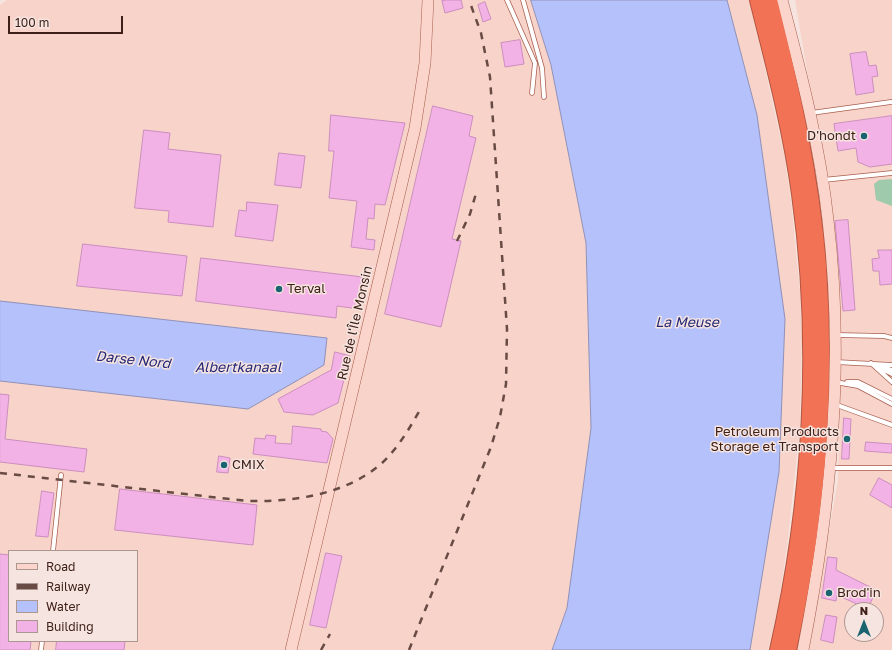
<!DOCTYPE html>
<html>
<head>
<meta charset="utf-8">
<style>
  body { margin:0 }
  #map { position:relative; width:892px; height:650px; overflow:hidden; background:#f5e4df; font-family:"Golos Text",sans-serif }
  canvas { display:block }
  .legend { position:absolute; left:8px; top:550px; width:130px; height:92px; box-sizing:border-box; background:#f5e4df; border:1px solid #ac9690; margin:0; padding:5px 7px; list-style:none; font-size:12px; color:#3f2019 }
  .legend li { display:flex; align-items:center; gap:8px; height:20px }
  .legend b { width:20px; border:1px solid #ac9690 }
  .north { position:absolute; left:844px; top:602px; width:40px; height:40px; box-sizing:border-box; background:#f5e4df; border:1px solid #ac9690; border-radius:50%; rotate:0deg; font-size:11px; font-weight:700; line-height:16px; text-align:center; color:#3f2019 }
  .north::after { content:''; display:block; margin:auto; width:14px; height:18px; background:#1a6371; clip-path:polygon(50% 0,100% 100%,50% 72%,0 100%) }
  .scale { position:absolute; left:8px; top:16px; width:115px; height:18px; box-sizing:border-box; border:2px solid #3f2019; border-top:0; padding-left:5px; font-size:12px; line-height:14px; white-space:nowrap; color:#3f2019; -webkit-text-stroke:3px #f5e4df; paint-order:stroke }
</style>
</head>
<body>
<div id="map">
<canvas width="892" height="650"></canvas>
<ul class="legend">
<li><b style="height:5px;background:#fbd5cc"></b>Road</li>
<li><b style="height:5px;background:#674b44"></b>Railway</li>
<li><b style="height:11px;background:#b4c1fb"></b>Water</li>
<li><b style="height:11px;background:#f3b2e5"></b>Building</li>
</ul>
<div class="north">N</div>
<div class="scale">100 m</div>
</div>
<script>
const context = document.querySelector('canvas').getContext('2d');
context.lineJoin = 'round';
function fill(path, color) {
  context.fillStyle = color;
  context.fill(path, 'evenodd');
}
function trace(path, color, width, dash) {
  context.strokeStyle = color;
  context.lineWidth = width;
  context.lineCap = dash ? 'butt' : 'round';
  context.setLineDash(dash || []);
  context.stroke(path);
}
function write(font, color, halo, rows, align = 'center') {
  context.font = font + ' "Golos Text",sans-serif';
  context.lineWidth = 3;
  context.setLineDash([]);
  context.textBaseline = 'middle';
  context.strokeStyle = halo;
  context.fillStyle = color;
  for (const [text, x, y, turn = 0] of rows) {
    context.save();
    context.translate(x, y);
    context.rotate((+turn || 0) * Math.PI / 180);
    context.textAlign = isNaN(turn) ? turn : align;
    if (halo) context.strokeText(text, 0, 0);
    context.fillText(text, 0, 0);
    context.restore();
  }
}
const built = new Path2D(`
  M 7,0 L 531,0 L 551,65 L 586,243 L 591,428 L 567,608 L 552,650 L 0,650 L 0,381 L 248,409 L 327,338 L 0,301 L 0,5 ZM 9,551 L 137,551 L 137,641 L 9,641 Z
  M 727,0 L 749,0 L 751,6 L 784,154 L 791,200 L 800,292 L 802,338 L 800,427 L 787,547 L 778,607 L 768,650 L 750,650 L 779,472 L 757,115 Z
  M 795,0 L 892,0 L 892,650 L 808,650 L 838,480 L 841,320 L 829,200 ZM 852,610 L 876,610 L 876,634 L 852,634 Z`);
const green = new Path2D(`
  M 892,179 L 892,206 L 876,200 L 874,184 L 879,180 Z`);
const water = new Path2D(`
  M 531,0 L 727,0 L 757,115 L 785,319 L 779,472 L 750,650 L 552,650 L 567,608 L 591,428 L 586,243 L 551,65 Z
  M 0,301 L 327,338 L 324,365 L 248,409 L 0,381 Z`);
const building = new Path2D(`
  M 447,0 L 461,0 L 463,8 L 445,13 L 442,1 Z
  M 485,2 L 491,19 L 483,22 L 478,5 Z
  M 520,40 L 524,64 L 505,67 L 501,43 Z
  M 866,52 L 869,66 L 876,65 L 878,76 L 872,77 L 874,92 L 856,95 L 850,54 Z
  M 433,106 L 473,116 L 469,136 L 476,138 L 452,239 L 461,241 L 441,327 L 385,314 Z
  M 331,115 L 405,123 L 385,205 L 375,204 L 374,219 L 368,218 L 366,239 L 375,240 L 374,250 L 351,247 L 357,201 L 329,198 L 334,151 L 329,151 Z
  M 892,116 L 892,164 L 870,167 L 858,162 L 856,148 L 838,151 L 834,124 Z
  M 144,130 L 170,133 L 168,149 L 221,155 L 213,227 L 168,222 L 169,211 L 135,208 Z
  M 279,153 L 305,156 L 301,188 L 275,185 Z
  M 247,202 L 278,205 L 273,241 L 235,236 L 239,210 L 246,211 Z
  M 848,220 L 855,310 L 843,311 L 835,221 Z
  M 83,244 L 187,256 L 182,296 L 77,286 Z
  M 878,250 L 892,250 L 892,284 L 880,285 L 879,271 L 873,271 L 872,259 L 879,258 Z
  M 201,258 L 363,277 L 359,309 L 337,306 L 336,318 L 196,301 Z
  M 335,352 L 350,356 L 338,403 L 313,415 L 284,412 L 278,399 L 331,370 Z
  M 0,394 L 9,395 L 5,439 L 87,449 L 84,472 L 0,462 Z
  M 844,418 L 851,419 L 849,459 L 842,459 Z
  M 293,426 L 321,429 L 321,431 L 327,432 L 333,439 L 327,463 L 253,454 L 255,438 L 265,439 L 266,435 L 276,436 L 275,443 L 291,444 Z
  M 866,442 L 892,444 L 892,453 L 865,451 Z
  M 219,456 L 230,458 L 228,473 L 217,472 Z
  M 879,478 L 892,485 L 892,508 L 870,495 Z
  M 120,489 L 257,505 L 253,545 L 115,530 Z
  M 42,491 L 54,493 L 48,537 L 36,536 Z
  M 326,553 L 342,556 L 326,628 L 310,625 Z
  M 0,554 L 9,555 L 9,641 L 31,641 L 30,650 L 0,650 Z
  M 828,557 L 837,558 L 836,570 L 876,590 L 868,609 L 837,595 L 836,601 L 822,598 Z
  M 826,615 L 837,617 L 833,643 L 821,640 Z
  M 57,641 L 125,641 L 124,650 L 56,650 Z`);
const lane = new Path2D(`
  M 507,0 L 535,63 L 532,93
  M 523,0 L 542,68 L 544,97
  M 811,113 L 891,102
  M 823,180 L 892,173
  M 837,335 L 884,336 L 892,338
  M 836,362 L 892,365
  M 871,363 L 892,382
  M 876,366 L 892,374
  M 883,367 L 892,370
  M 835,382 L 858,386 L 892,404
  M 847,382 L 858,382 L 892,399
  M 834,404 L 892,425
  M 830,468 L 892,468
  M 53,551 L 61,475
  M 41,650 L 42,641`);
const secondary = new Path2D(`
  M 782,0 C 801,72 820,146 828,220 C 845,365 831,507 803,650
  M 291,650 L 415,128 L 425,63 L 428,0`);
const highway = new Path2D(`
  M 757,0 C 773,64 790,128 799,194 C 820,344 811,502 777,650
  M 770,0 C 792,87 812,176 819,266 C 828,393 817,525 789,650`);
const rail = new Path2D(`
  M 457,241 L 470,214 L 477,190
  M 0,473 L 247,501 C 293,502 346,495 382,463 C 398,448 409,429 420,410
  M 321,650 L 330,634
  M 409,650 L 491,447 L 500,417 L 506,384 L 507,329 L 490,77 L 481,33 L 469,0`);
const markers = [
  [864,136,4,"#1a6371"],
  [279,289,4,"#1a6371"],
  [847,439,4,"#1a6371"],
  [224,465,4,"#1a6371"],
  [829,593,4,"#1a6371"]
];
const poiNames = [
  ["D'hondt",856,136,"right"],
  ["Terval",287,289],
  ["Petroleum Products",839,432,"right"],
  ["Storage et Transport",839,447,"right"],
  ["CMIX",232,465],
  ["Brod'in",837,593]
];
const streetNames = [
  ["Rue de l'Île Monsin",355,323,-77]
];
const waterNames = [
  ["La Meuse",687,323],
  ["Darse Nord",133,360,6],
  ["Albertkanaal",238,368]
];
fill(built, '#f8d3ca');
fill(green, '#9fcaac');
fill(water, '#b4c1fb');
trace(water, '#9191b7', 1);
fill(building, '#f3b2e5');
trace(building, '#cc8ebf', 1);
trace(lane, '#a85f4e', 5.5);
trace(secondary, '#a85f4e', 12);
trace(highway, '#b35540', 16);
trace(lane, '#fff', 4);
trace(secondary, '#fbd5cc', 11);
trace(highway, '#f27255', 14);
trace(rail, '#674b44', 2.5, [7, 7]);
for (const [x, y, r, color] of markers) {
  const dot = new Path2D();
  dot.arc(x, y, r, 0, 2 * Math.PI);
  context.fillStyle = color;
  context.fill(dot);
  trace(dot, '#f5e4df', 1.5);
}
write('13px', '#3f2019', '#f5e4df', poiNames, 'left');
write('13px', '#3f2019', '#f5e4df', streetNames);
write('italic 14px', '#242978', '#f5e4df', waterNames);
</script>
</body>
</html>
